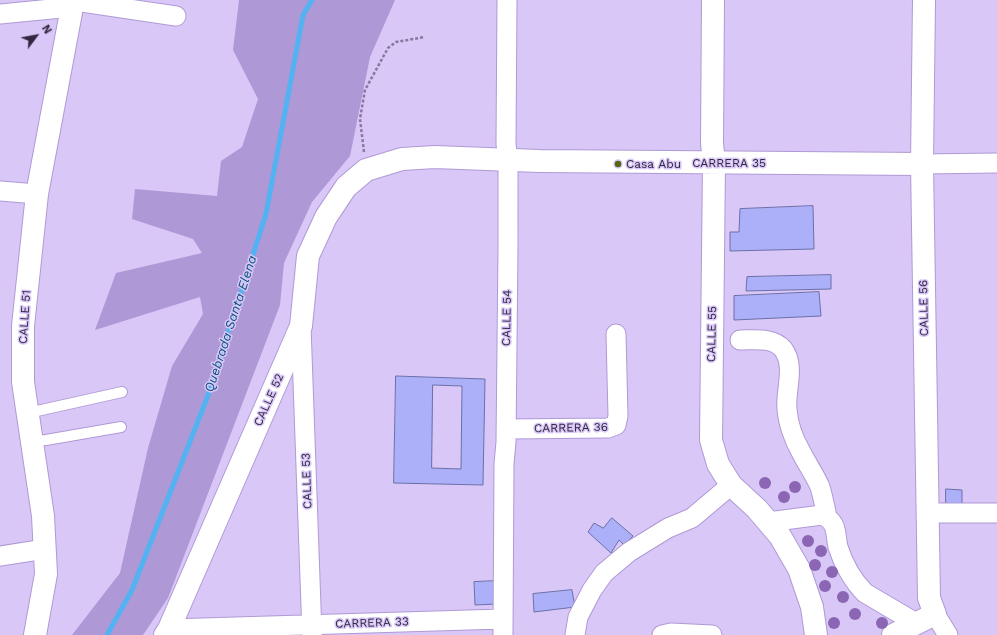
<!DOCTYPE html>
<html>
<head>
<meta charset="utf-8">
<style>
  body { margin:0 }
  #map { position:relative; width:997px; height:635px; overflow:hidden; background:#d9c7f8; font-family:"Work Sans",sans-serif }
  canvas { display:block }
  .north { position:absolute; left:16px; top:16px; width:40px; height:40px; -webkit-text-stroke:3px #d9c7f8; paint-order:stroke; rotate:58deg; font-size:11px; font-weight:700; line-height:16px; text-align:center; color:#312840 }
  .north::after { content:''; display:block; margin:auto; width:14px; height:18px; background:#312840; clip-path:polygon(50% 0,100% 100%,50% 72%,0 100%) }
</style>
</head>
<body>
<div id="map">
<canvas width="997" height="635"></canvas>
<div class="north">N</div>
</div>
<script>
const context = document.querySelector('canvas').getContext('2d');
context.lineJoin = 'round';
function fill(path, color) {
  context.fillStyle = color;
  context.fill(path, 'evenodd');
}
function trace(path, color, width, dash) {
  context.strokeStyle = color;
  context.lineWidth = width;
  context.lineCap = dash ? 'butt' : 'round';
  context.setLineDash(dash || []);
  context.stroke(path);
}
function write(font, color, halo, rows, align = 'center') {
  context.font = font + ' "Work Sans",sans-serif';
  context.lineWidth = 3;
  context.setLineDash([]);
  context.textBaseline = 'middle';
  context.strokeStyle = halo;
  context.fillStyle = color;
  for (const [text, x, y, turn = 0] of rows) {
    context.save();
    context.translate(x, y);
    context.rotate((+turn || 0) * Math.PI / 180);
    context.textAlign = isNaN(turn) ? turn : align;
    if (halo) context.strokeText(text, 0, 0);
    context.fillText(text, 0, 0);
    context.restore();
  }
}
const green = new Path2D(`
  M 239,0 L 395,0 L 370,57 L 350,156 L 312,202 L 284,263 L 280,305 L 168,598 L 143,635 L 72,635 L 120,573 L 148,448 L 172,366 L 203,314 L 200,297 L 95,330 L 116,273 L 202,253 L 193,239 L 132,219 L 135,189 L 217,196 L 221,161 L 242,147 L 258,99 L 233,50 Z`);
const stream = new Path2D(`
  M 107,635 L 132,590 L 207,398 L 266,214 L 303,15 L 312,0`);
const building = new Path2D(`
  M 813,206 L 814,249 L 730,251 L 730,232 L 739,232 L 740,209 Z
  M 831,275 L 831,289 L 746,291 L 747,277 Z
  M 819,292 L 821,316 L 734,320 L 734,296 Z
  M 396,376 L 485,379 L 483,485 L 394,483 ZM 433,385 L 462,386 L 461,469 L 432,468 Z
  M 946,489 L 962,490 L 962,506 L 946,506 Z
  M 612,518 L 633,536 L 624,545 L 619,540 L 611,553 L 588,532 L 594,523 L 603,528 Z
  M 496,581 L 497,604 L 475,605 L 474,582 Z
  M 572,590 L 575,607 L 534,612 L 533,594 Z`);
const path = new Path2D(`
  M 364,152 L 360,119 L 365,90 L 388,48 L 396,42 L 425,37`);
const lane = new Path2D(`
  M 28,413 L 122,392
  M 32,441 L 46,440 L 121,427`);
const street = new Path2D(`
  M 75,1 L 176,16
  M 0,14 L 72,7
  M 922,164 L 997,163
  M 0,191 L 37,194
  M 301,326 L 312,635
  M 740,340 C 754,340 773,337 783,349 C 796,366 785,390 787,409 C 788,423 794,440 801,452 C 807,464 815,475 820,487 C 823,497 825,507 827,517
  M 506,429 L 608,428 L 616,425 L 618,416 L 616,334
  M 928,513 L 997,513
  M 768,522 L 822,515 C 838,522 835,533 838,547 C 843,563 853,581 865,593 L 916,623
  M 0,556 L 45,549
  M 935,614 L 948,635
  M 169,629 L 502,619
  M 503,635 L 504,464 L 506,442 L 508,248 L 508,161 L 506,144 L 507,0
  M 575,635 L 578,617 L 592,590 L 604,573 L 629,552 L 668,528 L 692,518 L 731,485
  M 662,635 L 671,633 L 712,635`);
const secondary = new Path2D(`
  M 713,0 L 712,143 L 714,163 L 711,440 L 718,464 L 731,485 L 757,509 L 780,536 L 799,569 L 812,607 L 816,635
  M 35,635 L 46,574 L 43,516 L 23,382 L 23,326 L 37,194 L 72,7 L 75,0
  M 165,635 L 169,629 L 301,326 L 308,256 L 326,217 L 346,187 L 366,170 L 402,159 L 435,157 L 539,161 L 922,164
  M 893,635 L 935,614 L 929,598 L 922,164 L 924,0`);
const trees = [
  [765,483],
  [795,487],
  [784,497],
  [808,541],
  [821,551],
  [815,565],
  [832,572],
  [825,586],
  [843,597],
  [855,614],
  [834,623],
  [882,623]
];
const markers = [
  [618,164,4,"#566711"]
];
const streetNames = [
  ["CARRERA 35",729,163],
  ["CALLE 56",924,308,-91],
  ["CALLE 51",25,317,-86],
  ["CALLE 54",507,318,-89],
  ["CALLE 55",712,334,-89],
  ["CALLE 52",269,400,-66],
  ["CARRERA 36",571,428,-1],
  ["CALLE 53",307,481,-92],
  ["CARRERA 33",372,623,-2]
];
const poiNames = [
  ["Casa Abu",626,164]
];
const waterNames = [
  ["Quebrada Santa Elena",231,324,-72]
];
fill(green, '#ae98d5');
trace(stream, '#53b2f2', 5);
fill(building, '#abb0f8');
trace(building, '#6c6fa7', 1);
trace(lane, '#af9ad5', 12);
trace(street, '#af9ad5', 21);
trace(secondary, '#af9ad5', 24);
trace(path, '#87799e', 2.5, [3, 2]);
trace(lane, '#fff', 10);
trace(street, '#fff', 19);
trace(secondary, '#fff', 22);
context.fillStyle = '#8a66b4';
for (const [x, y] of trees) {
  context.beginPath();
  context.arc(x, y, 6, 0, 2 * Math.PI);
  context.fill();
}
for (const [x, y, r, color] of markers) {
  const dot = new Path2D();
  dot.arc(x, y, r, 0, 2 * Math.PI);
  context.fillStyle = color;
  context.fill(dot);
  trace(dot, '#d9c7f8', 1.5);
}
write('12px', '#312840', '#d9c7f8', streetNames);
write('12px', '#312840', '#d9c7f8', poiNames, 'left');
write('italic 13px', '#05527c', '#d9c7f8', waterNames);
</script>
</body>
</html>
